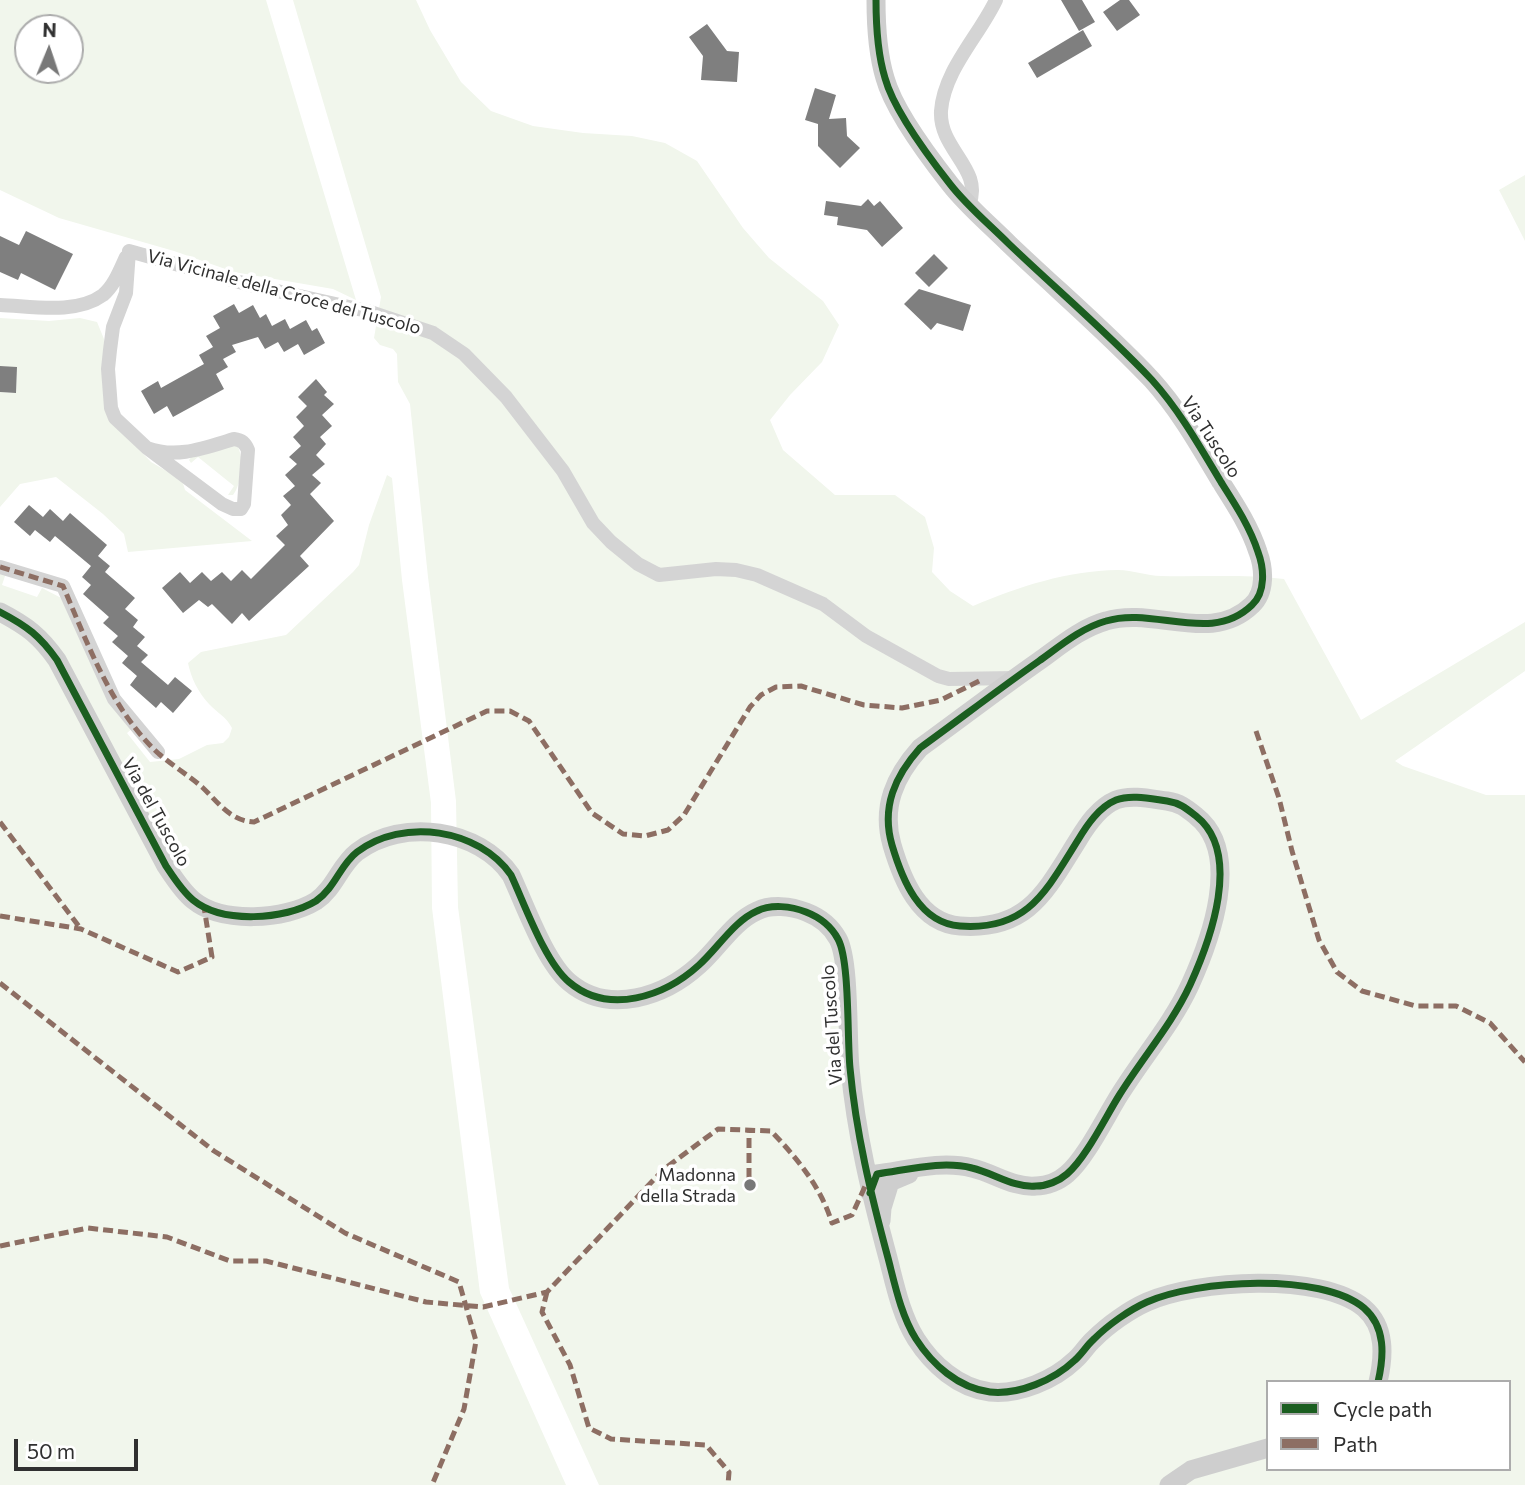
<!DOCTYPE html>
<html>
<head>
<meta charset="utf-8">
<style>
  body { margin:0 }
  #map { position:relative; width:1525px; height:1485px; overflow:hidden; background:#fff; font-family:Commissioner,sans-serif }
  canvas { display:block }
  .legend { position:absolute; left:1266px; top:1380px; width:245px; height:91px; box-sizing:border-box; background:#fff; border:2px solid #acacac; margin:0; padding:9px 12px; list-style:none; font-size:21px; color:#303030 }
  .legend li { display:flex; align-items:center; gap:14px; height:35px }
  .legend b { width:35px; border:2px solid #acacac }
  .north { position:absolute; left:14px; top:14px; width:70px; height:70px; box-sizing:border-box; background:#fff; border:2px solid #acacac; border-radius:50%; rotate:2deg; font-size:19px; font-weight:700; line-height:28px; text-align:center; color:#303030 }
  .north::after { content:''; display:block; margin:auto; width:24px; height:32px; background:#787878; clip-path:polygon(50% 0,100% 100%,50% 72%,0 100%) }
  .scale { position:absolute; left:14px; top:1439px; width:124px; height:32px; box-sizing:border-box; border:4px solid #303030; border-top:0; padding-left:9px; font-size:21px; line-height:24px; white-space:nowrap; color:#303030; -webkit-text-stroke:5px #fff; paint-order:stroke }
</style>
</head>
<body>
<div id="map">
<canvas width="1525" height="1485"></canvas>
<ul class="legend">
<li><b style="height:9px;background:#1b5e20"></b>Cycle path</li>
<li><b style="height:9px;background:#8d6e63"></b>Path</li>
</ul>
<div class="north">N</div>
<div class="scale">50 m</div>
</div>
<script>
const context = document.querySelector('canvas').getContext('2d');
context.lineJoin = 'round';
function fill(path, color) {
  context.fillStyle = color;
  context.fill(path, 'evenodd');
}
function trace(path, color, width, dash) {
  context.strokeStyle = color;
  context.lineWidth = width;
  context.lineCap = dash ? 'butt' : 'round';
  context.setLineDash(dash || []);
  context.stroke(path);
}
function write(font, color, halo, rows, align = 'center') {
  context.font = font + ' Commissioner,sans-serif';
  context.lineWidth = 7;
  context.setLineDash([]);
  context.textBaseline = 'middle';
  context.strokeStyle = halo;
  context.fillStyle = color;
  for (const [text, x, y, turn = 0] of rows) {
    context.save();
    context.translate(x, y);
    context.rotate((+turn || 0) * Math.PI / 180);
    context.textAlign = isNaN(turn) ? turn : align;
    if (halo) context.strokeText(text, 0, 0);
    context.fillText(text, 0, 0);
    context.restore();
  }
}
const green = new Path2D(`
  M 0,0 L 266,0 L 356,300 L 333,289 L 234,272 L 174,251 L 59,218 L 0,190 ZM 70,28 L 70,70 L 28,70 L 28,28 Z
  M 293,0 L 416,0 L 430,30 L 461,82 L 491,111 L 533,126 L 583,133 L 632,136 L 665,143 L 697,161 L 743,228 L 769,258 L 823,301 L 839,325 L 822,362 L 790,395 L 770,420 L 783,450 L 835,495 L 895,495 L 925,517 L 934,548 L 932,572 L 950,591 L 973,606 C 1021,586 1066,571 1118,570 C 1133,570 1147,576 1161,576 C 1202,577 1243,574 1284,579 L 1361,720 L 1525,622 L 1525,671 L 1395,761 L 1403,766 L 1486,795 L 1525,795 L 1525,1485 L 599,1485 L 509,1288 L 458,907 L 456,801 L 428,577 L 410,404 L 398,382 L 397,354 L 393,349 L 380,345 L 374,338 L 381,297 ZM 1268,1382 L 1509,1382 L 1509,1469 L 1268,1469 Z
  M 1525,175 L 1525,241 L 1499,190 Z
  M 0,318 L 49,321 L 80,318 L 97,322 L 104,339 L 111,420 L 151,462 L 182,480 L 185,490 L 252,541 L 128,552 L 124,534 L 103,514 L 56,477 L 20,484 L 0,507 L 0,392 L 16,393 L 17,368 L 0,366 Z
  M 237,445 C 244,456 242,484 233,495 L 228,495 L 234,486 L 198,457 L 191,463 L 189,460 L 192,456 Z
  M 387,475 L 392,478 L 402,580 L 431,803 L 432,908 L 480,1293 L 566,1485 L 0,1485 L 0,572 L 6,573 L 2,585 L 37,597 L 42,588 L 69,602 L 82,645 L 134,727 L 127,733 L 150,762 L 179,759 L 207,745 L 223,743 L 229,737 L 232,728 C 226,716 217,713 209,704 C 198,692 191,678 188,663 L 201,652 L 286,635 L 353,572 L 359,565 L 369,525 Z`);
const building = new Path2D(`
  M 1061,0 L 1082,0 L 1095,22 L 1079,31 Z
  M 1120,0 L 1129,0 L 1140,15 L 1117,31 L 1103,12 Z
  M 707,24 L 727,51 L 739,52 L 737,82 L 701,80 L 703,56 L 689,37 Z
  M 1083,30 L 1092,46 L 1037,78 L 1028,63 Z
  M 815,88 L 836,95 L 829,119 L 846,118 L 847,136 L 860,148 L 840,168 L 818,146 L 818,124 L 805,120 Z
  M 868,199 L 874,206 L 880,201 L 903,228 L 882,247 L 867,230 L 837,225 L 838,217 L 824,215 L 826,201 L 861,206 Z
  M 26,231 L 73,254 L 55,290 L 21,273 L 18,280 L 0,272 L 0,236 L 19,245 Z
  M 934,254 L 948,268 L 929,287 L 915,273 Z
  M 919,289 L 971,305 L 963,331 L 937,323 L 931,330 L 904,304 Z
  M 234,304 L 239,313 L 253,305 L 260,318 L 266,314 L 272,326 L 285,319 L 290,329 L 306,320 L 312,331 L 317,328 L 325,343 L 304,355 L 298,344 L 284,352 L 278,342 L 265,349 L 258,337 L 232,345 L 236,352 L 223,359 L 228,367 L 216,374 L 224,389 L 173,417 L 167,406 L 154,414 L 141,391 L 158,381 L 161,388 L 204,364 L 199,355 L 213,347 L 206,336 L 220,328 L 213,316 Z
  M 0,366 L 17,367 L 16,393 L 0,392 Z
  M 316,379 L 327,392 L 324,395 L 334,404 L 322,415 L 332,426 L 320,437 L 326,444 L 316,455 L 325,464 L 312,475 L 321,483 L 310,494 L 334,521 L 300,556 L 309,566 L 249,621 L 242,613 L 232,624 L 212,604 L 208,607 L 199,600 L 183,613 L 162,588 L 180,572 L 190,583 L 202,572 L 211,581 L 222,572 L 231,581 L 242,570 L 251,579 L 285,545 L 276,536 L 288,525 L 281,515 L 291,505 L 283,496 L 295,486 L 285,475 L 297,464 L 289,457 L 301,446 L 293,437 L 304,426 L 296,417 L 307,406 L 298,397 Z
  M 29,505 L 43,517 L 50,509 L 63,521 L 70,513 L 107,545 L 98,556 L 110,566 L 105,572 L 135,598 L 125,609 L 138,620 L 133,627 L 145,637 L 137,646 L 148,655 L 141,662 L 168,685 L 175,677 L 192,691 L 173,713 L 161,702 L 156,708 L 130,685 L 137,676 L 122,663 L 128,656 L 112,642 L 118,636 L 103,623 L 109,617 L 83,594 L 91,585 L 82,577 L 91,566 L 55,536 L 50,542 L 35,530 L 30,536 L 14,522 Z`);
const street = new Path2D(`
  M 969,205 C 984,169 939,150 941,111 C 944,70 979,36 996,0
  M 129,251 L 250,285 L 367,311 L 433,333 L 464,354 L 506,397 L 563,471 L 593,523 L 611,542 L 638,564 L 659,575 L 716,569 L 736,570 L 757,575 L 823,604 L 866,636 L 938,676 L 949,679 L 1015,678
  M 129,251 L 126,293 L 113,327 L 110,350 L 108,369 L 111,408 L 115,418 L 147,448 L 222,504 L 233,509 L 241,509 L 244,504 L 248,450 C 245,443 242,440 234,439 C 204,448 177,459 147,448
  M 0,305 C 31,306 76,315 103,295 C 114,286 120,270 126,257
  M 0,567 L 63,586 L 114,699 L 158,752`);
const secondary = new Path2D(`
  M 0,612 C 27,626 40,636 57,660 L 166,866 C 174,878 182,891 193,900 C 222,924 285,920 316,901 C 335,888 340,865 357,852 C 403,817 479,829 511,875 C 525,905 545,962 569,982 C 609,1016 665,996 699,965 C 718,948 734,921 757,911 C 771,904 791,906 806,912 C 819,917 831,926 838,939 C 850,961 847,1039 850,1068 C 856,1133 871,1195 888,1258 C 895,1285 901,1315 916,1339 C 932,1364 958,1388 990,1392 C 1019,1395 1054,1380 1075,1360 C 1082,1354 1087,1345 1094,1339 C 1108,1325 1129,1310 1147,1302 C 1196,1280 1321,1272 1364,1308 C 1386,1327 1384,1356 1378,1382
  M 870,1193 L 877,1174 C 907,1170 942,1160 972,1168 C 994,1173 1013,1188 1036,1186 C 1047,1186 1059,1181 1067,1174 C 1086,1158 1106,1116 1120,1094 C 1143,1057 1172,1024 1190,985 C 1210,941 1243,853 1196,816 C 1186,808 1180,803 1167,801 C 1152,799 1131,794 1116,800 C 1099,807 1087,825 1078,840 C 1046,891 1028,931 960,926 C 919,923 902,879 892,845 C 881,807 895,776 920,748 C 960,719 999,689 1039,661 C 1060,646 1081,628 1106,621 C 1154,606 1211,645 1252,605 C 1266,592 1264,568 1258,552 C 1250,527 1235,504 1221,482 C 1200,447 1180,411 1152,380 C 1107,332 1056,289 1009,244 C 989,224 967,206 950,184 C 928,156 894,111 885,78 C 878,55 876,25 876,0
  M 881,1221 L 882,1208 L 890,1182 L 909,1174
  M 1169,1485 L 1191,1470 L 1268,1448`);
const quiet = new Path2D(`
  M 0,567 L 63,586 C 88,644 111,710 159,754 C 173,766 188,775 202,787 C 218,802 230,821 254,822 L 487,711 L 510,711 L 529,721 L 592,813 L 623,834 L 645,836 L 668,830 L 684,815 L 750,707 L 761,695 L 776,687 L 801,686 L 864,705 L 902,708 L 941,700 L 983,679
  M 1256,731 L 1279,798 L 1292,851 L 1319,940 L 1337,972 L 1362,991 L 1416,1006 L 1456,1006 L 1490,1023 L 1525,1062
  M 0,822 L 81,929
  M 0,916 L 81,929 L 178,972 L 212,957 L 204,907
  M 0,983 L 214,1151 L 345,1233 L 459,1282 L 476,1341 L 464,1409 L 432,1485
  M 749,1178 L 749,1130
  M 0,1246 L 88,1228 L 167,1237 L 230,1261 L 266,1261 L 426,1302 L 483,1307 L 547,1292 L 664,1169 L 718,1129 L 771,1131 C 797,1158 821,1187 832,1223 L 852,1215 L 867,1182
  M 547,1292 L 542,1312 L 570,1365 L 589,1428 L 611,1439 L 706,1445 L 729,1472 L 728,1485`);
const cycleway = new Path2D(`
  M 0,612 C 27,626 40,636 57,660 L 166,866 C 174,878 182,891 193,900 C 222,924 285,920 316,901 C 335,888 340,865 357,852 C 403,817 479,829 511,875 C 525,905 545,962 569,982 C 609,1016 665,996 699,965 C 718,948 734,921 757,911 C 771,904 791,906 806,912 C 819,917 831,926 838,939 C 850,961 847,1039 850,1068 C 856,1133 871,1195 888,1258 C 895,1285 901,1315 916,1339 C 932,1364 958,1388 990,1392 C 1019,1395 1054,1380 1075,1360 C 1082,1354 1087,1345 1094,1339 C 1108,1325 1129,1310 1147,1302 C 1196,1280 1321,1272 1364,1308 C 1386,1327 1384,1356 1378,1382
  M 870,1193 L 877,1174 C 907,1170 942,1160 972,1168 C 994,1173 1013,1188 1036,1186 C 1047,1186 1059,1181 1067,1174 C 1086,1158 1106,1116 1120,1094 C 1143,1057 1172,1024 1190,985 C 1210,941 1243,853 1196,816 C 1186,808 1180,803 1167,801 C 1152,799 1131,794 1116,800 C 1099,807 1087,825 1078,840 C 1046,891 1028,931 960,926 C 919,923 902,879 892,845 C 881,807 895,776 920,748 C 960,719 999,689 1039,661 C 1060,646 1081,628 1106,621 C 1154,606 1211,645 1252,605 C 1266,592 1264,568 1258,552 C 1250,527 1235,504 1221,482 C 1200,447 1180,411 1152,380 C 1107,332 1056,289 1009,244 C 989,224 967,206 950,184 C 928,156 894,111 885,78 C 878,55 876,25 876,0`);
const markers = [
  [750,1185,7,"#787878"]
];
const streetNames = [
  ["Via Vicinale della Croce del Tuscolo",284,292,15],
  ["Via Tuscolo",1211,437,57],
  ["Via del Tuscolo",156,812,61],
  ["Via del Tuscolo",832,1025,-94]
];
const poiNames = [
  ["Madonna",736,1175],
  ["della Strada",736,1196]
];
fill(green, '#f1f6ec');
fill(building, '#7f7f7f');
trace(street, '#d4d4d4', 14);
trace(secondary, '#cecece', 19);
trace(quiet, '#8d6e63', 5, [10, 5]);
trace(cycleway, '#1b5e20', 7);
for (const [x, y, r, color] of markers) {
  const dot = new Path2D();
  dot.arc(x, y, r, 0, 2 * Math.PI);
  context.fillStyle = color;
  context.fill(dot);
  trace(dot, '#fff', 2.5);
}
write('18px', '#303030', '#fff', streetNames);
write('18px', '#303030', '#fff', poiNames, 'right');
</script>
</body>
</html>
